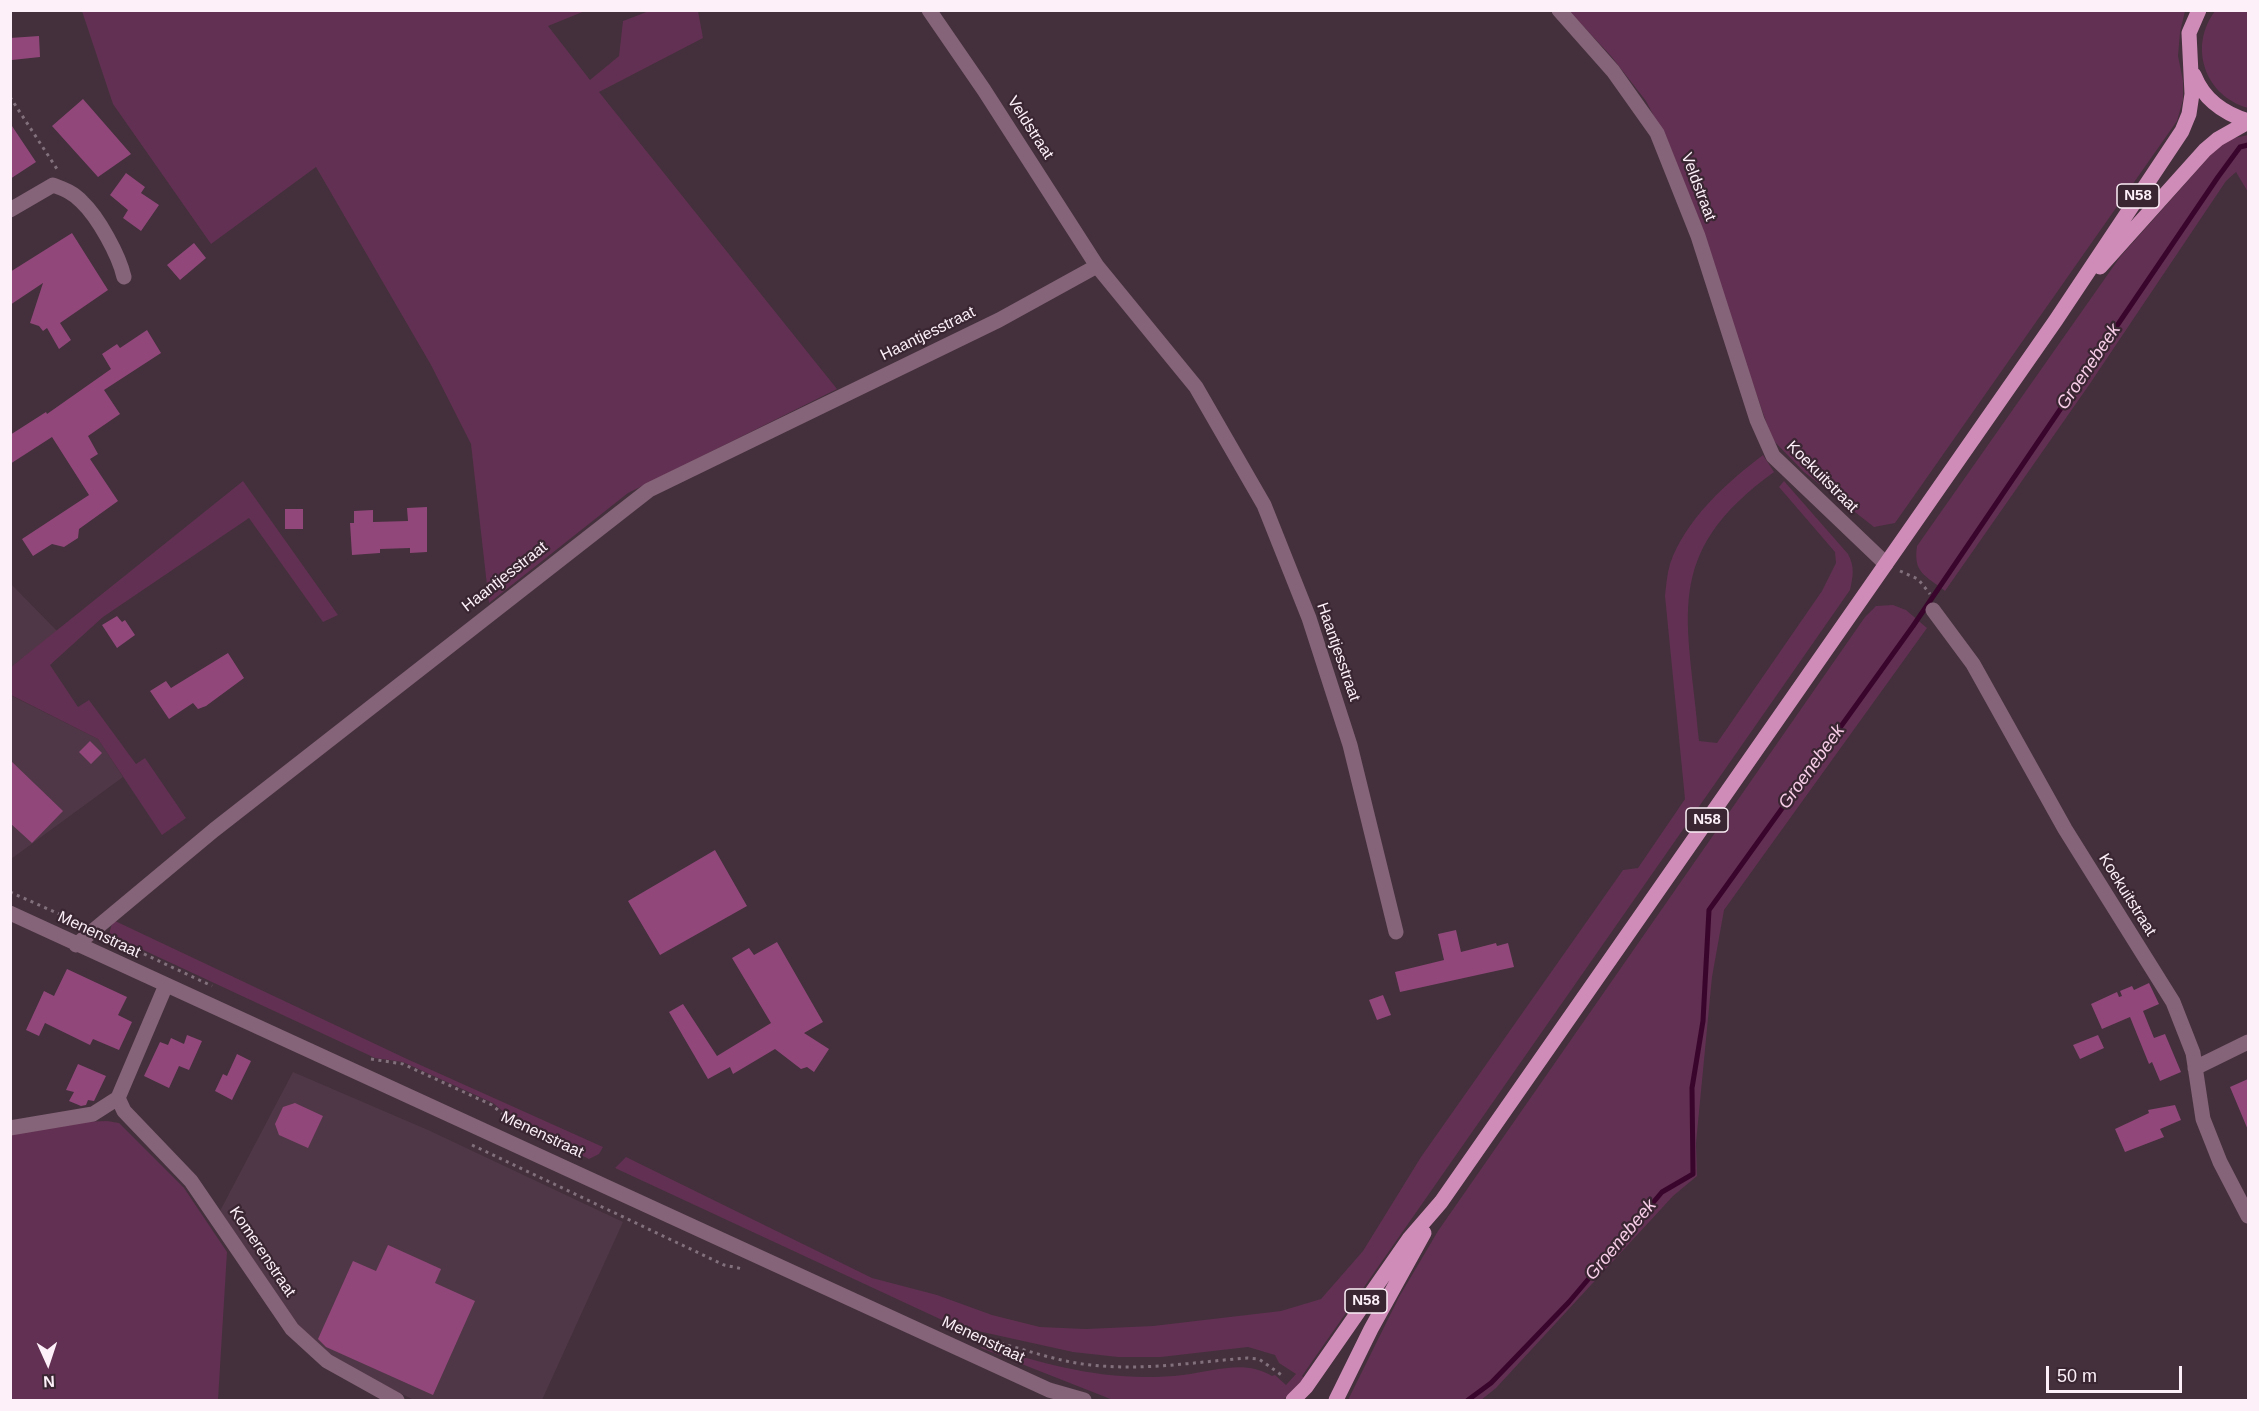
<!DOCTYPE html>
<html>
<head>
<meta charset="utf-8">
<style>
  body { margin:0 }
  #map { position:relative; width:2259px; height:1411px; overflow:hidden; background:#43303c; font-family:Helvetica,sans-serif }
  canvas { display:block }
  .frame { position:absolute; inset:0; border:12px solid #fdf0f8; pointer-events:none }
  .north { position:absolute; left:18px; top:1333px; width:60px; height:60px; -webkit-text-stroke:4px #392632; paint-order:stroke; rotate:177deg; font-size:16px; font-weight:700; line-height:24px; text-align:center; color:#fdf0f8 }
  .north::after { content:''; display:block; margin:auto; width:21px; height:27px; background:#fdf0f8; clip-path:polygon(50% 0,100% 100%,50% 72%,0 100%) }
  .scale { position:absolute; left:2046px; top:1366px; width:136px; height:27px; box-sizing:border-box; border:3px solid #fdf0f8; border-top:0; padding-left:8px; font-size:18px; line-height:21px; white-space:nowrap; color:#fdf0f8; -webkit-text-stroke:4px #392632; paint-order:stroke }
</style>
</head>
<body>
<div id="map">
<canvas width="2259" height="1411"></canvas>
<div class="frame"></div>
<div class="north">N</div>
<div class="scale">50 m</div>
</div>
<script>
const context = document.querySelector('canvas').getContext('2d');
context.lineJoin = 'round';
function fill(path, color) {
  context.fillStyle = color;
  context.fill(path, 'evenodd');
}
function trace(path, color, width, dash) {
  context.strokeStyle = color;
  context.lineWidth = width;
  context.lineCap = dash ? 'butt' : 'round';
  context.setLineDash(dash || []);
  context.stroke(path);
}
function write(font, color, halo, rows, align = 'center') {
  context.font = font + ' Helvetica,sans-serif';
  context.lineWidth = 4.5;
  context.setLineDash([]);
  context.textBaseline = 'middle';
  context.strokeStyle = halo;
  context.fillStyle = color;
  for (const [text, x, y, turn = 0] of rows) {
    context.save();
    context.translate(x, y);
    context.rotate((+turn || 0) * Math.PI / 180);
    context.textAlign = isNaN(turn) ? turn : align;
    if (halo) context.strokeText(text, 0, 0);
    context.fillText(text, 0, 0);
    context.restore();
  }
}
const built = new Path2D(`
  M 11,584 L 57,631 L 11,667 Z
  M 10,695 L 98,739 L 123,777 L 11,859 Z
  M 293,1072 L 428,1130 L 623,1222 L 542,1400 L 414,1400 L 335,1361 L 303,1333 L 220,1211 Z`);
const green = new Path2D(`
  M 82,11 L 585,11 L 548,26 L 590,80 L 619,56 L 623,21 L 649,11 L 698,11 L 703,38 L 599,92 L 837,389 L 628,493 L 489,603 L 471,444 L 431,365 L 316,167 L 211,244 L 113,104 Z
  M 1569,11 L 2185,11 L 2180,32 L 2178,56 L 2183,81 L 2183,100 L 2177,121 L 1895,523 L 1874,527 L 1804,472 L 1772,439 L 1672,151 L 1646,101 L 1611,56 Z
  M 2215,11 L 2248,11 L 2248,108 C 2205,96 2188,47 2215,11 Z
  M 2248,135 L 2248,192 L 2236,172 L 2226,181 L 2089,385 L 1945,591 C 1925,575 1913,573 1917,546 L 2120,257 L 2216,149 L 2230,139 Z
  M 1763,455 L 1774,472 C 1659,555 1689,619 1699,741 L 1717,743 L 1822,591 L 1836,563 L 1835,552 L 1779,487 L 1784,481 L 1848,554 C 1855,567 1853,576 1850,590 L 1302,1376 L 1305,1379 L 1283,1400 L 1113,1400 L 981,1348 L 982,1345 C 1051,1366 1110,1383 1183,1375 C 1214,1371 1245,1359 1272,1376 L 1275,1375 L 1286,1385 L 1296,1374 L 1279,1363 L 1275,1355 L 1248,1347 L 1161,1357 L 1118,1357 L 1073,1352 L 955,1326 L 615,1168 L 626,1157 L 872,1278 L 937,1295 L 992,1315 L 1040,1327 L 1086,1329 L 1153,1326 L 1281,1311 L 1321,1299 L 1363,1251 L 1421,1157 L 1623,870 L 1638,868 L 1685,799 L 1665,596 C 1666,586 1667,574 1670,564 C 1685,520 1727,482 1763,455 Z
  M 243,481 L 338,615 L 323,622 L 249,518 L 103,617 L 50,665 L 78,707 L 89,700 L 136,764 L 145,758 L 186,818 L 162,835 L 98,739 L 11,695 L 11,667 Z
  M 1893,605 L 1906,610 L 1927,628 L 1724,910 L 1712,977 L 1696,1143 L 1697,1176 L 1673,1196 L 1496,1388 L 1481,1400 L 1348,1400 L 1399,1297 L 1438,1231 L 1865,617 L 1876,606 Z
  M 113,920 L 407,1059 L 603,1147 L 599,1154 L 589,1159 L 521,1126 L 493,1103 L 403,1062 L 375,1058 L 109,934 Z
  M 107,1121 L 119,1123 L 184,1188 L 227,1252 L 218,1400 L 11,1400 L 11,1134 L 80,1122 Z`);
const stream = new Path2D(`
  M 1468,1400 L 1491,1383 L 1569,1302 L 1662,1192 L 1693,1174 L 1692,1088 L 1703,1021 L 1709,910 L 1913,626 L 2218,177 L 2240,147 L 2248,145`);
const building = new Path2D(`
  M 39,36 L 40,57 L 12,60 L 10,38 Z
  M 83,99 L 131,154 L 98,177 L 52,126 Z
  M 10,123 L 36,162 L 10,179 Z
  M 126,173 L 145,187 L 141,193 L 159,205 L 141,231 L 123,218 L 128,210 L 110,195 Z
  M 72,233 L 108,290 L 60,323 L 71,340 L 59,349 L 47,328 L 43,331 L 39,326 L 30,323 L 43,283 L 10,305 L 10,272 Z
  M 194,243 L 206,258 L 180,280 L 167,265 Z
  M 147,330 L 161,353 L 104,390 L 120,414 L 88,436 L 98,454 L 90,459 L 118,501 L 79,529 L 78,538 L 64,547 L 52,544 L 33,556 L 22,539 L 89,495 L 52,437 L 10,464 L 10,435 L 46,412 L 47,414 L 111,369 L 102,354 L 117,344 L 120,348 Z
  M 427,507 L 427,552 L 410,553 L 410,548 L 380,549 L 380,553 L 352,555 L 350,523 L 354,523 L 354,511 L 373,510 L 373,522 L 408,521 L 407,508 Z
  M 285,509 L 303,509 L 303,529 L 285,529 Z
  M 117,616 L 122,622 L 125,620 L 135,635 L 117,648 L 102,625 Z
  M 228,653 L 244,678 L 206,706 L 198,709 L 193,703 L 169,719 L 150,691 L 166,681 L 171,688 Z
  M 90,741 L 102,753 L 91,764 L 79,752 Z
  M 10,760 L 63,811 L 32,843 L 10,823 Z
  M 715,850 L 747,906 L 660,955 L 628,901 Z
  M 1456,930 L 1461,952 L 1496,943 L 1497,946 L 1508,943 L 1514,967 L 1400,992 L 1395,972 L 1444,960 L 1438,934 Z
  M 777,942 L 823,1022 L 804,1033 L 829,1049 L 814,1072 L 807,1067 L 801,1069 L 775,1049 L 733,1074 L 730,1067 L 708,1079 L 669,1012 L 683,1004 L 717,1056 L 771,1023 L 732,958 L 749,948 L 754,955 Z
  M 67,969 L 127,997 L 118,1015 L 132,1022 L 119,1050 L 93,1039 L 90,1045 L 45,1023 L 39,1036 L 26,1030 L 44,991 L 54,996 Z
  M 2149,983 L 2159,1004 L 2143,1011 L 2154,1038 L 2165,1034 L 2181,1072 L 2160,1081 L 2152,1062 L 2149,1064 L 2130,1017 L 2102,1029 L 2091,1004 L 2117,992 L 2119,997 L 2122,996 L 2120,991 L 2132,986 L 2134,990 Z
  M 1383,995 L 1391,1015 L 1377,1020 L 1369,1000 Z
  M 187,1035 L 202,1041 L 189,1070 L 179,1066 L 169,1088 L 144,1076 L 160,1042 L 168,1045 L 171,1038 L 184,1044 Z
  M 2098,1035 L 2104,1048 L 2080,1059 L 2073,1045 Z
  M 237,1054 L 251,1061 L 232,1100 L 215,1091 L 223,1074 L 227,1076 Z
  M 78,1064 L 106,1076 L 94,1101 L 88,1100 L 86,1105 L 81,1106 L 69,1101 L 74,1092 L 66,1090 Z
  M 2248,1079 L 2248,1130 L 2230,1087 Z
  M 295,1103 L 323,1116 L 308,1148 L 279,1135 L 275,1124 L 283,1107 Z
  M 2175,1105 L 2181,1120 L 2160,1129 L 2164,1137 L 2125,1152 L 2115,1129 L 2149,1113 L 2148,1110 Z
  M 388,1245 L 441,1269 L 435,1283 L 475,1301 L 433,1395 L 326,1347 L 318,1339 L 353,1261 L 376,1271 Z`);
const path = new Path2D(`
  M 10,97 L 57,169
  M 1900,571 L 1918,579 L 1930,594
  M 10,892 L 77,922
  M 110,938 L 212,986
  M 371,1059 L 403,1064 L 492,1105 L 518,1127
  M 472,1145 L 724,1265 L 743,1269
  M 979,1338 C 1017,1346 1052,1361 1091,1365 C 1144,1371 1195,1362 1247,1358 L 1259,1359 L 1283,1376`);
const minor = new Path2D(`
  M 929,10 L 984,90 L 1097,266 L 1196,387 L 1264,505 L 1309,618 L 1350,745 L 1396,932
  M 1559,10 L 1613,71 L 1657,133 L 1698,236 L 1757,420 L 1773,456 L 1886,564
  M 10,210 L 53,185 C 64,189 74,193 82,202 C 98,217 119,255 124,277
  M 1933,610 L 1973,664 L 2065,829 L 2173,1002 L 2193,1053 L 2203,1119 L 2220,1162 L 2248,1216
  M 10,913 L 964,1351 L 1049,1390 L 1084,1400
  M 76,945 L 214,830 L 649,490 L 999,320 L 1097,266
  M 2195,1068 L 2248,1042
  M 118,1098 L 124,1111 L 191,1181 L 292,1329 L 327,1361 L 397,1400
  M 10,1128 L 93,1114 L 118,1098 L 166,985`);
const major = new Path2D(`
  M 2194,75 C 2204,100 2223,113 2248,121
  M 2100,267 L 2205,150 L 2218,139 L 2248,122
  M 1293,1400 L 1306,1387 L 1409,1239 L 1441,1202 L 2056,320 L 2182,131 L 2189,114 L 2192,94 L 2189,33 L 2199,10
  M 1336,1400 L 1371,1329 L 1424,1233`);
const shields = [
  [2138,196,42],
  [1707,820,42],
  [1366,1301,42]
];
const shieldNames = [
  ["N58",2138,196],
  ["N58",1707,820],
  ["N58",1366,1301]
];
const streetNames = [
  ["Veldstraat",1030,128,57],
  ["Veldstraat",1698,187,69],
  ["Haantjesstraat",928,334,-26],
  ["Koekuitstraat",1822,477,45],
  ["Haantjesstraat",505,577,-38],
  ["Haantjesstraat",1338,652,71],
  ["Koekuitstraat",2127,895,58],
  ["Menenstraat",99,935,25],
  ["Menenstraat",542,1135,25],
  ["Komerenstraat",262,1252,56],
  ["Menenstraat",983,1340,25]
];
const waterNames = [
  ["Groenebeek",2089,367,-56],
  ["Groenebeek",1812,767,-54],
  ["Groenebeek",1621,1240,-50]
];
fill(built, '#503747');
fill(green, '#623052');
trace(stream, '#3a052c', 5);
fill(building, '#91477a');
trace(path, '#82717c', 3, [3, 4.5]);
trace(minor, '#856378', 15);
trace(major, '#d08cb8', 15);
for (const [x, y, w] of shields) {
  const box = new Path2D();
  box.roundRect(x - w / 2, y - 12, w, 24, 4.5);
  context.fillStyle = '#392632';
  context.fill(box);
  trace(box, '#fdf0f8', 1.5);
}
write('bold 15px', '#fdf0f8', null, shieldNames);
write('16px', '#fdf0f8', '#392632', streetNames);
write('italic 18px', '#f8cde7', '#392632', waterNames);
</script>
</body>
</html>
